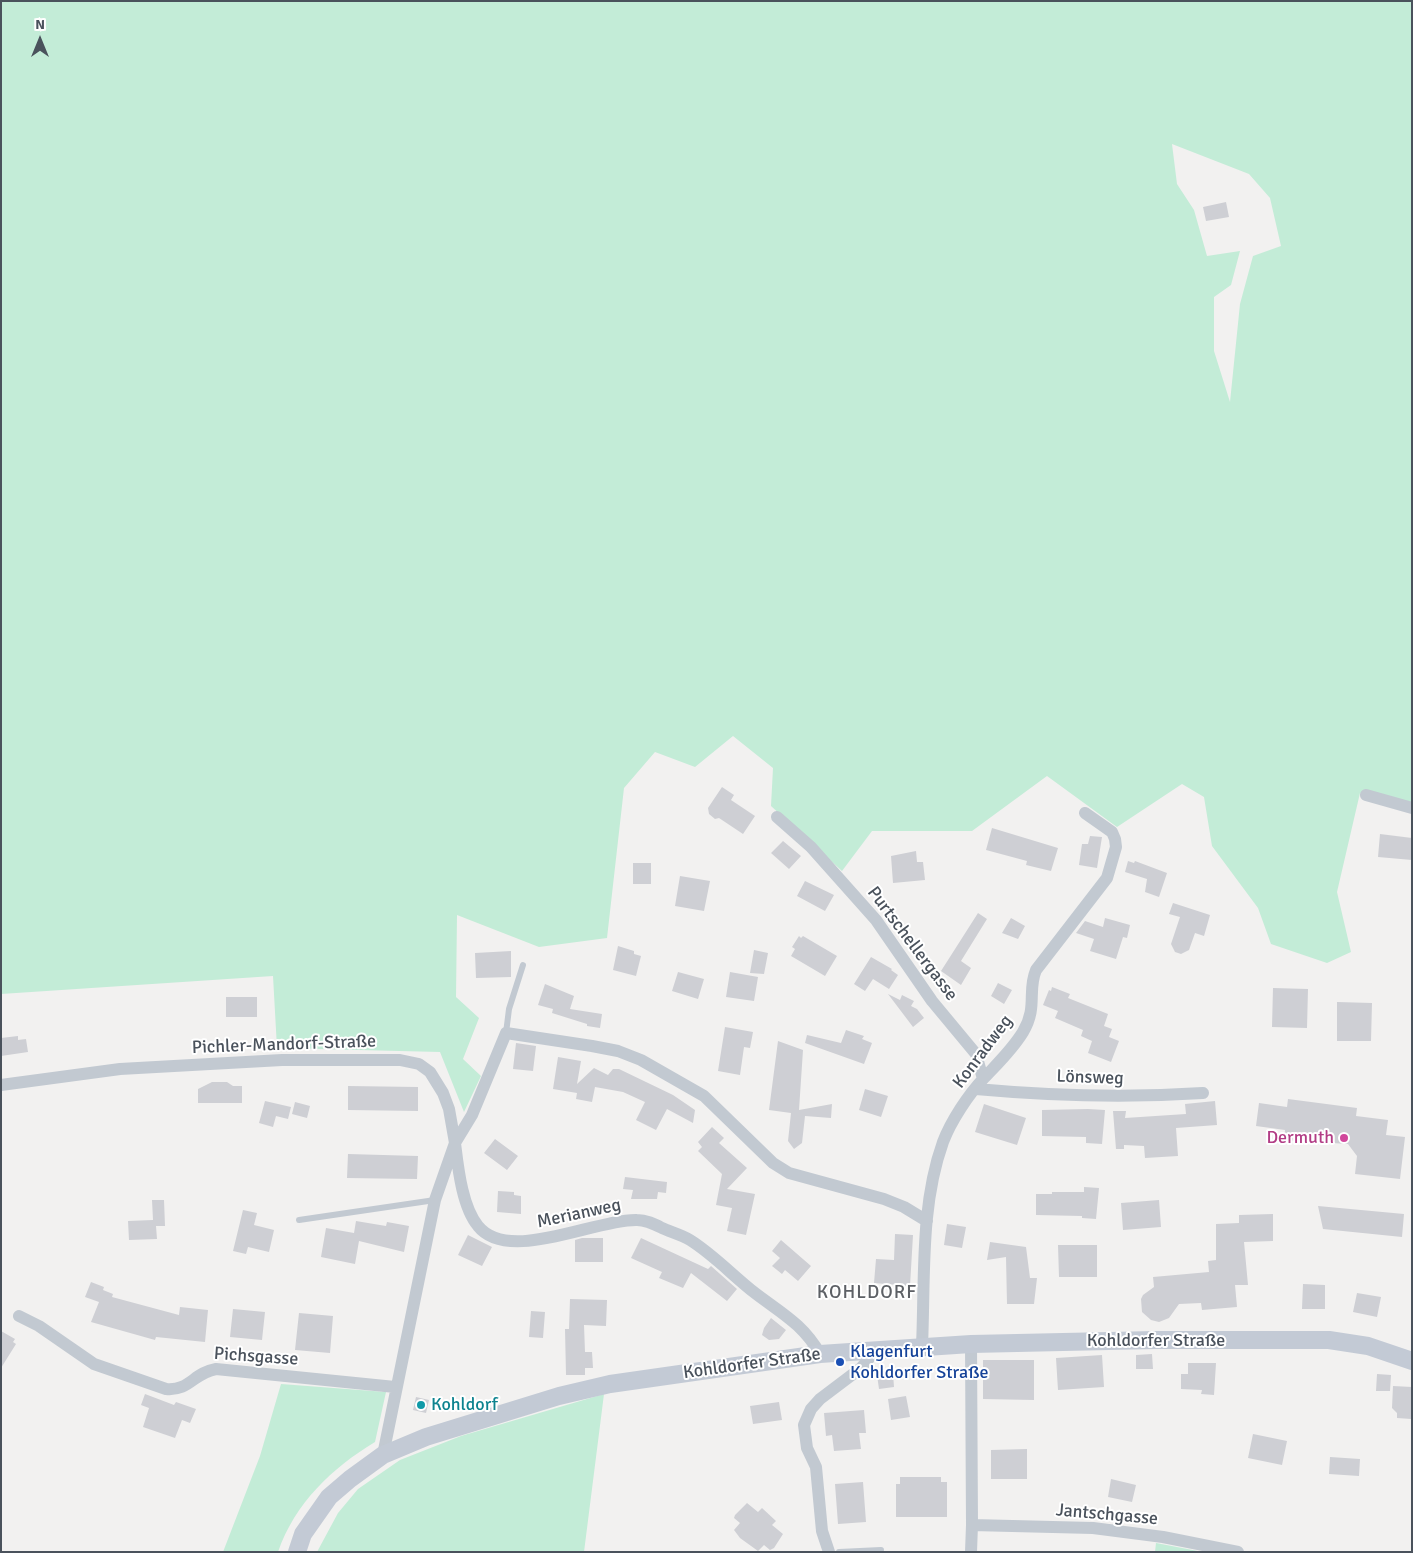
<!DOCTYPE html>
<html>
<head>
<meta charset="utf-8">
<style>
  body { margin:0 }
  #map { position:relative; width:1413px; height:1553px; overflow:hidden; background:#f2f1f0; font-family:Signika,sans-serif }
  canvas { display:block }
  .frame { position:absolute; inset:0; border:2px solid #4a525c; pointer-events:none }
  .north { position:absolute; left:15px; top:15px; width:50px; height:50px; -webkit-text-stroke:4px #fff; paint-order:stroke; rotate:0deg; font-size:14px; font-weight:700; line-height:20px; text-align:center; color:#4a525c }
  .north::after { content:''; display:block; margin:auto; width:18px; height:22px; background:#4a525c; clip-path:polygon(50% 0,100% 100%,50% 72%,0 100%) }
</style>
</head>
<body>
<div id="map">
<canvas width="1413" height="1553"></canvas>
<div class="frame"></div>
<div class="north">N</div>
</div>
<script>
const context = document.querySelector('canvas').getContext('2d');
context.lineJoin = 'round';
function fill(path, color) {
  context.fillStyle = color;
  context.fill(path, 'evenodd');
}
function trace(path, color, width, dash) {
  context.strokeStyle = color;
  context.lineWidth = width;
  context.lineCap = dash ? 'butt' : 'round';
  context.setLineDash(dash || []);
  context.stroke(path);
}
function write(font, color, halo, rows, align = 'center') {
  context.font = font + ' Signika,sans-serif';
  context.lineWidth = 4;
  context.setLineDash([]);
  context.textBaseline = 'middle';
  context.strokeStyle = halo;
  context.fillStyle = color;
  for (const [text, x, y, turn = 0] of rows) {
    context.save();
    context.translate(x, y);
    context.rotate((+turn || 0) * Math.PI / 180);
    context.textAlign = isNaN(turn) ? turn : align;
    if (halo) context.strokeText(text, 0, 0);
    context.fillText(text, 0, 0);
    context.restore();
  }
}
const green = new Path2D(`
  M 1,1 L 1412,1 L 1412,805 L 1360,793 L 1337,892 L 1351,952 L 1327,963 L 1271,944 L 1258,908 L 1212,846 L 1204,797 L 1182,784 L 1117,827 L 1047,776 L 972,831 L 872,831 L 842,871 L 771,806 L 773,768 L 733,736 L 695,767 L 655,752 L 624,788 L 607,938 L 539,947 L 457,915 L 456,997 L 479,1018 L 463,1059 L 481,1076 L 464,1112 L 440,1052 L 277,1048 L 273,976 L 1,994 ZM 1172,144 L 1249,174 L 1270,198 L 1281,246 L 1253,256 L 1240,304 L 1230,402 L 1214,351 L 1214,297 L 1231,285 L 1240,251 L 1207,256 L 1194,210 L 1177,184 Z
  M 281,1384 L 386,1392 L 375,1442 C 332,1468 295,1503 278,1552 L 223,1552 L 260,1456 Z
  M 604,1394 L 584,1552 L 317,1552 L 338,1513 L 358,1489 L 400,1460 L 461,1436 Z
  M 1156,1543 L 1203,1552 L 1155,1552 Z`);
const building = new Path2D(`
  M 1226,202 L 1229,217 L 1206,221 L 1203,207 Z
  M 722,787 L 734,795 L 731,800 L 755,816 L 743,834 L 719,818 L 715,819 L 709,814 L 708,808 Z
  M 992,828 L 1058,848 L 1051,871 L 1026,865 L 1027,861 L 986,850 Z
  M 1380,834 L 1412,838 L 1412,860 L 1378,857 Z
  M 1090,836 L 1102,837 L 1097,868 L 1079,865 L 1082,844 L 1088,844 Z
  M 783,841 L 801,856 L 789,869 L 771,853 Z
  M 916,851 L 917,862 L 923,862 L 925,880 L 893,883 L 891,856 Z
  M 1128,861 L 1134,863 L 1135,861 L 1167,873 L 1159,897 L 1145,892 L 1147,879 L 1125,872 Z
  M 633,863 L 651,863 L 651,884 L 633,884 Z
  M 680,876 L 710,881 L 704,911 L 675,906 Z
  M 805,881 L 834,895 L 825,911 L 797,896 Z
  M 1173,903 L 1210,915 L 1204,936 L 1195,933 L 1189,950 L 1181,954 L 1175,952 L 1171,944 L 1180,917 L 1169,914 Z
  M 978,913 L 987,919 L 961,961 L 971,968 L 961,985 L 941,971 Z
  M 1011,918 L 1025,926 L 1018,939 L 1002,933 Z
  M 1105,918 L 1130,925 L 1127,938 L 1123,937 L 1116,959 L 1090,951 L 1094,939 L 1076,933 L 1085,921 L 1103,927 Z
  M 799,936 L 801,938 L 803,936 L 837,956 L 825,976 L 791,956 L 795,949 L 792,947 Z
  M 618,946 L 634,951 L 634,954 L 641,956 L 636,976 L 613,970 Z
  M 754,950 L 768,953 L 764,974 L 750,973 Z
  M 511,951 L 511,977 L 476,978 L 475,953 Z
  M 871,957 L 892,969 L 891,970 L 898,975 L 889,989 L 873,979 L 865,991 L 854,984 Z
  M 678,972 L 704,979 L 698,999 L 672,991 Z
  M 730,972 L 758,977 L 754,1001 L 726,997 Z
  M 998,983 L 1012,990 L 1004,1004 L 991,996 Z
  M 545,984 L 574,996 L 570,1009 L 602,1014 L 600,1028 L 587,1026 L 587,1024 L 552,1013 L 553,1009 L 538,1005 Z
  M 1052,987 L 1070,994 L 1068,998 L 1108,1014 L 1104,1026 L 1112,1029 L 1109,1037 L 1119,1041 L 1111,1062 L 1088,1053 L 1092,1041 L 1081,1036 L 1083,1030 L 1055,1018 L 1058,1011 L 1043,1005 L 1049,990 L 1051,991 Z
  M 1273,988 L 1308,989 L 1307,1028 L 1272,1027 Z
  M 888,994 L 900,1000 L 902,995 L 914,1001 L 911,1006 L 917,1009 L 924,1018 L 913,1027 Z
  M 226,997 L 257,997 L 257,1017 L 226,1017 Z
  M 1337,1002 L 1372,1003 L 1371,1041 L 1337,1041 Z
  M 725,1027 L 753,1032 L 750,1048 L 744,1047 L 740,1075 L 718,1071 Z
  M 846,1030 L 864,1036 L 862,1039 L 872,1043 L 864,1064 L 805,1043 L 807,1035 L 841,1043 Z
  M 18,1036 L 18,1040 L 26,1039 L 28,1052 L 1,1056 L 1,1038 Z
  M 778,1041 L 803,1050 L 799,1110 L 832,1104 L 831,1118 L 805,1116 L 802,1143 L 794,1149 L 788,1141 L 791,1113 L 769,1110 Z
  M 516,1043 L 536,1046 L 533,1071 L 513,1069 Z
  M 558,1057 L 581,1061 L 577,1084 L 594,1068 L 608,1075 L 613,1069 L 619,1069 L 673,1095 L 695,1110 L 693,1123 L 667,1109 L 656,1130 L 636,1120 L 645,1102 L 623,1092 L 595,1087 L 592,1102 L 576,1099 L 577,1093 L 553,1089 Z
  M 212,1082 L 227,1082 L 233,1086 L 242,1086 L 242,1103 L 198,1103 L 198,1089 Z
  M 348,1086 L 418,1087 L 418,1111 L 348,1110 Z
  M 865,1089 L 888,1096 L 881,1117 L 859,1110 Z
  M 1288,1099 L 1357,1108 L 1356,1116 L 1388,1120 L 1386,1135 L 1405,1137 L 1400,1179 L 1355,1174 L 1357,1156 L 1348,1144 L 1284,1140 L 1285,1130 L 1256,1126 L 1259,1103 L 1287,1107 Z
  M 265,1101 L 291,1107 L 288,1119 L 276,1116 L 273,1127 L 259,1123 Z
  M 1215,1101 L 1217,1125 L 1176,1128 L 1178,1156 L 1145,1158 L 1144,1146 L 1124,1145 L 1124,1149 L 1116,1149 L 1113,1111 L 1126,1111 L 1125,1118 L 1186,1114 L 1185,1104 Z
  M 295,1102 L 310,1106 L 307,1118 L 292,1114 Z
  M 984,1104 L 1026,1118 L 1017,1145 L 975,1132 Z
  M 1088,1109 L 1105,1110 L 1102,1144 L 1086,1143 L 1086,1137 L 1042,1136 L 1042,1110 Z
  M 712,1127 L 724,1138 L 719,1143 L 747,1168 L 727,1189 L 755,1194 L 746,1235 L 727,1231 L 732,1208 L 716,1205 L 722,1174 L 698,1151 L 702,1147 L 698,1142 Z
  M 495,1139 L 518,1156 L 507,1170 L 484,1153 Z
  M 348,1154 L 418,1156 L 417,1179 L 347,1178 Z
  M 625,1177 L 667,1182 L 666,1193 L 658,1192 L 657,1199 L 631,1199 L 633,1190 L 623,1189 Z
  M 1084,1187 L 1099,1188 L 1096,1219 L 1082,1218 L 1082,1216 L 1036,1215 L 1036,1194 L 1052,1194 L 1052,1192 L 1084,1192 Z
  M 498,1191 L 514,1192 L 514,1195 L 521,1196 L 521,1214 L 497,1212 Z
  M 152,1200 L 164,1200 L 165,1226 L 156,1226 L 157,1239 L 129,1240 L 128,1221 L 153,1220 Z
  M 1159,1200 L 1161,1227 L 1123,1230 L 1121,1203 Z
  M 1318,1206 L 1404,1214 L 1402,1237 L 1323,1229 Z
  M 243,1210 L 257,1213 L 254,1225 L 274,1230 L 269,1252 L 248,1247 L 246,1254 L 233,1251 Z
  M 1273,1214 L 1273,1241 L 1244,1242 L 1248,1285 L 1235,1285 L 1237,1307 L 1202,1310 L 1201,1303 L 1179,1304 L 1169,1318 L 1159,1322 L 1151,1320 L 1142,1312 L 1141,1299 L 1143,1295 L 1154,1287 L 1153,1277 L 1209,1272 L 1208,1261 L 1216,1260 L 1216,1224 L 1239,1223 L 1239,1215 Z
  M 356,1221 L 386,1226 L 387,1222 L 409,1226 L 404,1252 L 359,1241 L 355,1264 L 321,1257 L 326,1228 L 354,1233 Z
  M 947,1224 L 966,1227 L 962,1248 L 944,1245 Z
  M 895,1234 L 913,1235 L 910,1286 L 874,1283 L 876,1259 L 894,1260 Z
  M 468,1235 L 492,1247 L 482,1266 L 458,1255 Z
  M 582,1238 L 603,1238 L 603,1262 L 575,1262 L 575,1240 Z
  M 641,1238 L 708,1269 L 711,1266 L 737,1289 L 727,1301 L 691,1273 L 683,1288 L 659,1278 L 662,1272 L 631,1258 Z
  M 781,1240 L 811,1266 L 798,1281 L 785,1270 L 782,1274 L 772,1266 L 780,1258 L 772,1251 Z
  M 990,1242 L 1026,1247 L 1030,1278 L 1037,1278 L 1034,1304 L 1007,1304 L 1006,1257 L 987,1260 Z
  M 1058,1245 L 1097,1245 L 1097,1277 L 1059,1277 Z
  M 91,1282 L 104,1287 L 103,1290 L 113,1294 L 112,1297 L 179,1315 L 180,1307 L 208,1310 L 205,1342 L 156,1337 L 155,1340 L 91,1322 L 99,1302 L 85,1297 Z
  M 1303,1284 L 1325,1285 L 1325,1309 L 1302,1309 Z
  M 1357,1293 L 1381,1297 L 1377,1317 L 1353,1312 Z
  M 570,1299 L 607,1300 L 606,1326 L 584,1325 L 585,1352 L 592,1352 L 593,1368 L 585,1368 L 585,1375 L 566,1375 L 565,1329 L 569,1329 Z
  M 233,1309 L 265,1312 L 262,1340 L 230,1337 Z
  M 531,1311 L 545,1312 L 543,1338 L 529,1337 Z
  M 299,1313 L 333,1316 L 330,1353 L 295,1350 Z
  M 771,1318 L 786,1330 L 779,1339 L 769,1340 L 762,1335 L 764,1328 Z
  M 1,1331 L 15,1339 L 13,1342 L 16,1344 L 1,1368 Z
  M 1152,1354 L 1153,1369 L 1136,1369 L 1136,1355 Z
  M 1102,1355 L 1104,1387 L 1058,1390 L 1056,1358 Z
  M 983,1360 L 1034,1360 L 1034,1400 L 983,1399 Z
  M 1188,1363 L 1216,1363 L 1214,1395 L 1201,1394 L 1202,1390 L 1181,1389 L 1181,1374 L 1188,1374 Z
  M 893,1373 L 894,1387 L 879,1389 L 877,1375 Z
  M 1377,1374 L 1391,1375 L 1390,1391 L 1376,1391 Z
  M 1393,1386 L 1412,1387 L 1411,1419 L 1397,1418 L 1397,1413 L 1392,1408 Z
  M 145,1394 L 174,1405 L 176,1402 L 196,1409 L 190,1423 L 182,1420 L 175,1438 L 143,1427 L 149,1408 L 141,1405 Z
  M 906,1396 L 910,1417 L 891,1420 L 888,1399 Z
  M 416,1397 L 429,1400 L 426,1413 L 413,1410 Z
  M 779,1402 L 782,1420 L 753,1424 L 750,1406 Z
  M 864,1410 L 866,1433 L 859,1433 L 861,1449 L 834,1451 L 832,1435 L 826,1436 L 824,1413 Z
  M 1253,1434 L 1287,1441 L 1282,1465 L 1248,1458 Z
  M 1027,1449 L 1027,1479 L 991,1479 L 991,1450 Z
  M 1330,1457 L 1360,1459 L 1359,1476 L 1329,1474 Z
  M 900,1477 L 941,1477 L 941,1482 L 947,1482 L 947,1517 L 896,1517 L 896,1484 L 900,1484 Z
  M 1111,1479 L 1136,1485 L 1132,1502 L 1108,1497 Z
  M 863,1482 L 866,1522 L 838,1524 L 835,1484 Z
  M 747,1503 L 758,1512 L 762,1508 L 776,1521 L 772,1525 L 783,1534 L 774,1548 L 770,1550 L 764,1545 L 758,1551 L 740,1538 L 734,1530 L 740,1523 L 734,1518 L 735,1515 Z`);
const lane = new Path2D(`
  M 506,1033 L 509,1009 L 523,965
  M 299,1220 L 435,1200
  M 839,1552 L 881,1550`);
const street = new Path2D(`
  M 1366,795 L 1412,808
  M 777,817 L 811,847 L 876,920 L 932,1001 L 976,1054 L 983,1079
  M 1,1085 L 120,1069 L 282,1060 L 400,1060 L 419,1064 L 430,1072 L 443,1093 L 449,1109 L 455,1143 L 435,1200 L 383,1455
  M 976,1089 C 1053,1096 1126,1098 1203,1093
  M 19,1316 L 39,1326 L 94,1364 L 166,1389 C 190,1391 193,1373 216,1369 L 395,1387
  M 971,1344 L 972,1525 L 1093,1528 L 1163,1537 L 1238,1552
  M 922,1346 C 925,1279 920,1206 943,1142 C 951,1121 968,1095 984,1078 C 998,1063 1012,1050 1023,1032 C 1038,1007 1027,991 1036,970 L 1107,878 L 1116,847 L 1115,839 L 1112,832 L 1085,813
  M 820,1354 C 803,1324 781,1313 755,1293 C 733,1276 714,1255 690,1240 C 682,1235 671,1232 662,1228 C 654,1224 646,1220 637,1220 C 595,1219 508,1264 478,1226 C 462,1207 458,1167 455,1143 L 472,1115 L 506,1033 L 592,1046 L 618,1051 L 641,1060 L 704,1096 L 773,1163 L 789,1173 L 884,1199 L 904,1207 L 927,1221
  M 829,1552 L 822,1531 L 816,1467 L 807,1448 L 804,1425 L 811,1409 L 820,1399 L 861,1368 L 877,1349
  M 971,1552 L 972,1525`);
const secondary = new Path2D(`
  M 297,1552 L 303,1534 L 329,1497 L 350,1479 L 383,1455 L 426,1437 L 559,1396 L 610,1384 L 820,1354 L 971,1344 L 1155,1340 L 1329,1340 L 1368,1346 L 1412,1361`);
const markers = [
  [1344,1138,5,"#d1479c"],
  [840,1362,5,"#1a4fb4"],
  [421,1405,5,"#0f9aa8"]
];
const streetNames = [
  ["Purtschellergasse",912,944,53],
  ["Pichler-Mandorf-Straße",284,1045,-2],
  ["Konradweg",983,1052,-53],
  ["Lönsweg",1090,1078,2],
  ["Merianweg",579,1214,-12],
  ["Kohldorfer Straße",1156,1341],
  ["Pichsgasse",256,1357,4],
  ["Kohldorfer Straße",752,1364,-8],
  ["Jantschgasse",1107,1515,5]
];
const hotelNames = [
  ["Dermuth",1334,1138]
];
const transitNames = [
  ["Klagenfurt",850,1352],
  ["Kohldorfer Straße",850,1373]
];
const cultureNames = [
  ["Kohldorf",431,1405]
];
const neighbourhoodNames = [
  ["KOHLDORF",867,1293]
];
fill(green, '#c3ecd7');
fill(building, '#cecfd4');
trace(lane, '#c2c9d1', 6);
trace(street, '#c2c9d1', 12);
trace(secondary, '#c3cad5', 18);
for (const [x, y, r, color] of markers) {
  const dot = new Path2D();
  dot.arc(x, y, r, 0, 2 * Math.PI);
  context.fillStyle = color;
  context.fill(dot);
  trace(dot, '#fff', 2);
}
write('18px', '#4a525c', '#fff', streetNames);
write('18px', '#b23c85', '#fff', hotelNames, 'right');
write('18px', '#164399', '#fff', transitNames, 'left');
write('18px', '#0d838f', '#fff', cultureNames, 'left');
context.letterSpacing = '1px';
write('19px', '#5d6065', '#fff', neighbourhoodNames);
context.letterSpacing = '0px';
</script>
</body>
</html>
